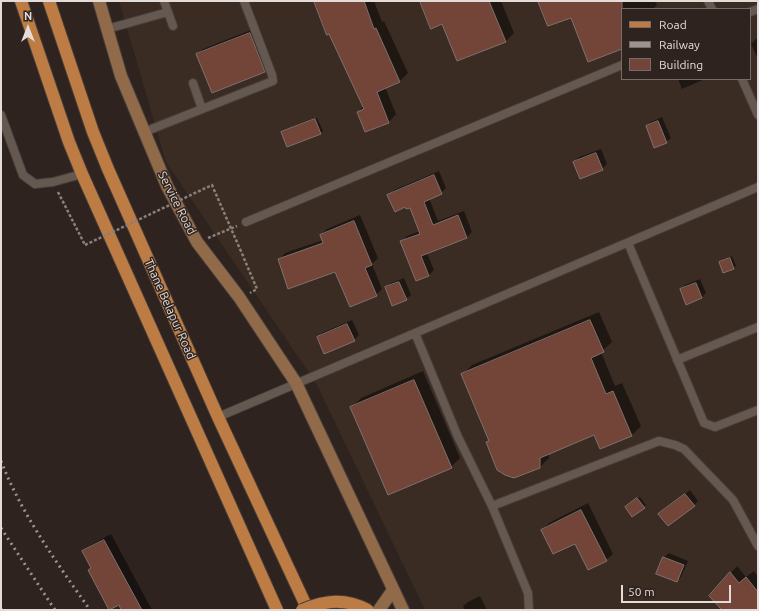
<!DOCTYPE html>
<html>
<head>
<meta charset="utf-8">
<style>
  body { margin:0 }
  #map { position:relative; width:759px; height:611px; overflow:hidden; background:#2e231e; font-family:Ubuntu,sans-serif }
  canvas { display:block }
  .frame { position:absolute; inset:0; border:2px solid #e3dcd8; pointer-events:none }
  .legend { position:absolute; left:621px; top:8px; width:130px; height:72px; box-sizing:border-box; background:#2e231e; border:1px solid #766d68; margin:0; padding:5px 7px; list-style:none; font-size:12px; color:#e3dcd8 }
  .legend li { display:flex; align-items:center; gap:8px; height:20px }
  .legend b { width:20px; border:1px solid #766d68 }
  .north { position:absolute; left:8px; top:8px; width:40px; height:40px; -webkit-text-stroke:3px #2e231e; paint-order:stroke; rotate:0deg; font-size:11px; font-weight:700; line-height:16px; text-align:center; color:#e3dcd8 }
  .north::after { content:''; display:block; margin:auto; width:14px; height:18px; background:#e3dcd8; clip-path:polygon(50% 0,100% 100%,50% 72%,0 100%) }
  .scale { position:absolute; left:621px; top:585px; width:110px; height:18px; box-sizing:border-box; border:2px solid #e3dcd8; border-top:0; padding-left:5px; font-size:12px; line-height:14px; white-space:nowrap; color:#e3dcd8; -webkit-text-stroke:3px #2e231e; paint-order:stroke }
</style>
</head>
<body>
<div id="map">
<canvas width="759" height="611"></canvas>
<div class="frame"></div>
<ul class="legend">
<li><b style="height:5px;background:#bd7c44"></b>Road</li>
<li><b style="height:5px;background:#9c948f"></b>Railway</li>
<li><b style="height:11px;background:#734539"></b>Building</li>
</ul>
<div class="north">N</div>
<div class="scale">50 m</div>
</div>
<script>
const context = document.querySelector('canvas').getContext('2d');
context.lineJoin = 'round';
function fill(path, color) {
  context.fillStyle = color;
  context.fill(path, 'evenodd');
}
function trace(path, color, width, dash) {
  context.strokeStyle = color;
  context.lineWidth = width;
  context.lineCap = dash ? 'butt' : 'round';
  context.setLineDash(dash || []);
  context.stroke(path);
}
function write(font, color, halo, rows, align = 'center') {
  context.font = font + ' Ubuntu,sans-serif';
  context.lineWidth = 3;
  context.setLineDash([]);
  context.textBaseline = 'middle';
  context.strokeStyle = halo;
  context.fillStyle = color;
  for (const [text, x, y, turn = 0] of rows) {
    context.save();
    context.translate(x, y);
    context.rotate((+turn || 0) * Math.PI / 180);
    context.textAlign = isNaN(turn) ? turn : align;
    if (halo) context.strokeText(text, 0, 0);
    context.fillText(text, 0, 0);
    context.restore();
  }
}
const built = new Path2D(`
  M 119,1 L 758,1 L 758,610 L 425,610 L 316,383 L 166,162 ZM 622,9 L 750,9 L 750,79 L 622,79 Z`);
const shadow = new Path2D(`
  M 315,1 L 374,1 L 382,22 L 384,21 L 408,73 L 400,81 L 385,87 L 396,114 L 389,122 L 358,112 L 364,106 Z
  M 421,1 L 501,1 L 514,33 L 505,42 L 443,23 Z
  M 539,1 L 655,1 L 657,5 L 653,9 L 622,9 L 622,48 L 571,16 Z
  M 256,28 L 270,66 L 264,71 L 197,54 L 203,49 Z
  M 758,37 L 758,59 L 751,44 Z
  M 678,79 L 705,79 L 682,89 Z
  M 662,117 L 671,138 L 666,142 L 647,126 L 651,122 Z
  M 317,118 L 323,131 L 321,133 L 288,146 L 285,131 Z
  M 601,149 L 607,164 L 602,169 L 581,177 L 574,162 L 579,157 Z
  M 439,171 L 446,188 L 441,193 L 429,198 L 438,221 L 464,211 L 472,232 L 467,237 L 427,253 L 434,270 L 429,275 L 417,280 L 402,241 L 407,236 L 420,231 L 410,206 L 406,206 L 389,195 L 394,190 Z
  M 360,215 L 378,258 L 372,264 L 382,289 L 376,295 L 336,270 L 279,260 L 285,253 L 323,240 L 321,235 L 327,229 Z
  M 732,256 L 736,266 L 724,272 L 720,262 Z
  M 404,278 L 411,295 L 406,299 L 386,287 L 391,283 Z
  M 700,279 L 706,293 L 701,298 L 681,290 L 685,285 Z
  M 599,312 L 612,342 L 601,352 L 615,386 L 622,383 L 641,426 L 632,435 L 594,434 L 549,453 L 549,458 L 540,467 L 487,442 L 490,440 L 462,375 L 472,365 Z
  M 352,320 L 359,335 L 354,340 L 318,337 L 322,333 Z
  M 423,371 L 460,458 L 451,467 L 352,407 L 361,398 Z
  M 690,490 L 698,501 L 694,505 L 664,510 Z
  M 640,497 L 646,505 L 644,507 L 628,505 Z
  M 588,503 L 613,554 L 606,560 L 575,542 L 542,530 L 549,523 Z
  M 111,534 L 152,610 L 122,610 L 92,567 L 84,552 L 91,545 Z
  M 669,553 L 688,561 L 681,577 L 676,581 L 664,557 Z
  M 737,566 L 746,577 L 754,571 L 758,577 L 758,610 L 723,610 L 710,596 Z
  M 480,596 L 487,610 L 465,610 L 463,606 L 468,602 Z`);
const building = new Path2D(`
  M 314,1 L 364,1 L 374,29 L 376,28 L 400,82 L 377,92 L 389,123 L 365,132 L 357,112 L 364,109 L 329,34 L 327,35 Z
  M 420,1 L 489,1 L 506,42 L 457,61 L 442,24 L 431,29 Z
  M 538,1 L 622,1 L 622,49 L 588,62 L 571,18 L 548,26 Z
  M 250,33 L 265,72 L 212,93 L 196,54 Z
  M 315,119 L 321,134 L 287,147 L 281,132 Z
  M 658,121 L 667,143 L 654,148 L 646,126 Z
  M 596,153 L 603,170 L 580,179 L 573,162 Z
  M 434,175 L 442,194 L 424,202 L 433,225 L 458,215 L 467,238 L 421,256 L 429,276 L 416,281 L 400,241 L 420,234 L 410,208 L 406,209 L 405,207 L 395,212 L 387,195 Z
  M 354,221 L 372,265 L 365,268 L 377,296 L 350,307 L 335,272 L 288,289 L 278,259 L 323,243 L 320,235 Z
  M 730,258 L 734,269 L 723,273 L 719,262 Z
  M 399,282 L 407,300 L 392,306 L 385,287 Z
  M 696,283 L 702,298 L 686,305 L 680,289 Z
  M 590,320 L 604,352 L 591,358 L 606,394 L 613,391 L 632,436 L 600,449 L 594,435 L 540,458 L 540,468 L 514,478 L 505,475 L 497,470 L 486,442 L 489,441 L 461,374 Z
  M 347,324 L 355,341 L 324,354 L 317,337 Z
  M 414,380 L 452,468 L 388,495 L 350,407 Z
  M 685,494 L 695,506 L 668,526 L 658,514 Z
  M 637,498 L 645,508 L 632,517 L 625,507 Z
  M 581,510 L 607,561 L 588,570 L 575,544 L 553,554 L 541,530 Z
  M 104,540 L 142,610 L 121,610 L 119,605 L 109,610 L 88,570 L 91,568 L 82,551 Z
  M 663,557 L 684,565 L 677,582 L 656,574 Z
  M 730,572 L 739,583 L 746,577 L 758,592 L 758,610 L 722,610 L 709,596 Z`);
const path = new Path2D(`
  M 58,192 L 85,245
  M 208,238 L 237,226
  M 240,249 L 257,289 L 250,293`);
const lane = new Path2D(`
  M 164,1 L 173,26
  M 708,1 L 712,9
  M 750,12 L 758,9
  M 107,29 L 168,12
  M 742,79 L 758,115
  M 193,83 L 202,109
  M 1,115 L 23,175 L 35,184 L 53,182 L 82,174
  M 144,132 L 273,81 L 272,75 L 244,1
  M 246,222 L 622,65
  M 628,243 L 704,423 L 715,427 L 758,410
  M 415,333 L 458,437 L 492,506 L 528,593 L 529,610
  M 677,360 L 758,327
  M 218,417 L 758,187
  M 492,506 L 659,441 L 675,445 L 684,449 L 733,500 L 758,546`);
const secondary = new Path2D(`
  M 99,1 L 121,76 L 167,186 L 197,242 L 239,297 L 296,383 L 403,610
  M 379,610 L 393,590`);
const primary = new Path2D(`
  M 21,1 L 69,142 L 82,174 L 277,610
  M 49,1 L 93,132 L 108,169 L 218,417 L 308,610`);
const rail = new Path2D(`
  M 1,461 C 22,515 57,563 90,610
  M 1,528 L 55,610
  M 1,609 L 2,610`);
const pathBridge = new Path2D(`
  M 85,245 L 212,185 L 240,249`);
const primaryBridge = new Path2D(`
  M 302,610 C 326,600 345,598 368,610`);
const streetNames = [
  ["Service Road",177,203,63],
  ["Thane Belapur Road",170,309,66]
];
fill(built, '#3b2c23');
fill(shadow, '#0007');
fill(building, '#734539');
trace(building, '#7e706c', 1);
trace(lane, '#473e3a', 10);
trace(secondary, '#473e3a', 14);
trace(primary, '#473e3a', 14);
trace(path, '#89807c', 2.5, [3, 2]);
trace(lane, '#645851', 8);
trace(secondary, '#916a4a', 12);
trace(primary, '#bd7c44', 12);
trace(rail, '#9c948f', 3, [2, 4]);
trace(primaryBridge, '#473e3a', 14, []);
trace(pathBridge, '#89807c', 2.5, [3, 2]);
trace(primaryBridge, '#bd7c44', 12);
write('12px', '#e3dcd8', '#2e231e', streetNames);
</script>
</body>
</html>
